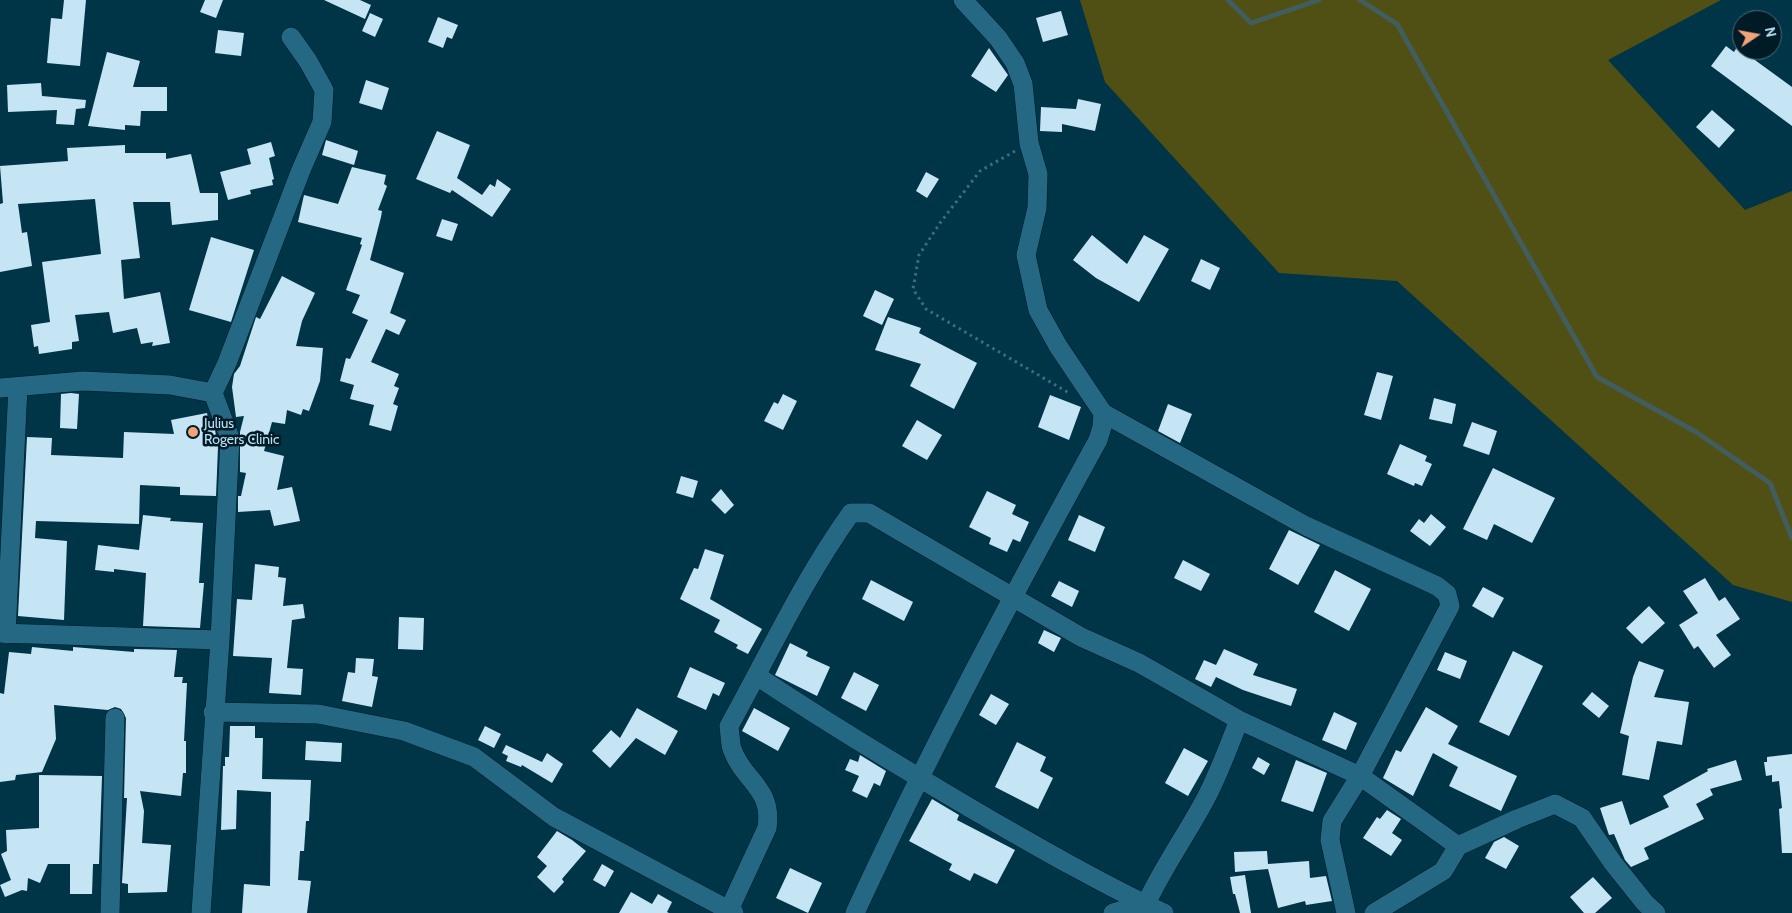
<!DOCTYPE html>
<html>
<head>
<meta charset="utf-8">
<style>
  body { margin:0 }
  #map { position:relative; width:1792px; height:913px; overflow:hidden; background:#003447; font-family:Cabin,sans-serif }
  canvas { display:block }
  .north { position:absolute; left:1732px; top:10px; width:50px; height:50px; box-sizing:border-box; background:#001a26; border:1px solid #4a6978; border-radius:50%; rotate:78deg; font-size:14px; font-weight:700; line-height:20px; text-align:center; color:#b8e0f4 }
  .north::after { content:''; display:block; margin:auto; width:18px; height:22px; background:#f0a378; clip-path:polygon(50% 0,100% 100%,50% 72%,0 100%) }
</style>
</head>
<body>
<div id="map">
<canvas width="1792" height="913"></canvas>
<div class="north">N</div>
</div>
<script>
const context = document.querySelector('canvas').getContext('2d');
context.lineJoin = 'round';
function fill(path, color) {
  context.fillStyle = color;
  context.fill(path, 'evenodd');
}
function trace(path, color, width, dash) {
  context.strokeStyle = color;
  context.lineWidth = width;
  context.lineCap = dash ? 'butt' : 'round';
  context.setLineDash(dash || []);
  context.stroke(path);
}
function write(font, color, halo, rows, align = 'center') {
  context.font = font + ' Cabin,sans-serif';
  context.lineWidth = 5;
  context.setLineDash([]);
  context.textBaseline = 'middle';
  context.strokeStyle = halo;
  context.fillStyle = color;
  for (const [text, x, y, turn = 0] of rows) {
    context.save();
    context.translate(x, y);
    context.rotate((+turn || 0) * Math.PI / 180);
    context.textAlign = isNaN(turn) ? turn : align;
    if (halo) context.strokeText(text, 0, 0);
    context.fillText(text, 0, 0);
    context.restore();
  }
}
const green = new Path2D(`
  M 1080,0 L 1721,0 L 1608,60 L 1745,210 L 1792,191 L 1792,602 L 1733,585 L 1397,281 L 1279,273 L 1105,82 Z`);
const stream = new Path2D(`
  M 1228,0 L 1251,23 L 1319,0
  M 1360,0 L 1397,24 L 1597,377 L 1696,432 L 1770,483 L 1792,538`);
const building = new Path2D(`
  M 64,0 L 86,0 L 80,66 L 47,63 L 51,18 L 62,19 Z
  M 205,0 L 223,0 L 216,18 L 200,12 Z
  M 324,0 L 360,0 L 371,5 L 365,19 Z
  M 1061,11 L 1068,35 L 1043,42 L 1036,18 Z
  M 370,13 L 383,19 L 375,37 L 362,31 Z
  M 438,17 L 458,25 L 452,39 L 447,37 L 443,48 L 428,42 Z
  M 218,30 L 244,33 L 241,56 L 215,53 Z
  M 1726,46 L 1734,52 L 1737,47 L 1792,87 L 1792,126 L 1711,66 Z
  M 989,48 L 1008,75 L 996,92 L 971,76 Z
  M 107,52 L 140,61 L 133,87 L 167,87 L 167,111 L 141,111 L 140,126 L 125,125 L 125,130 L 88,126 Z
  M 366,80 L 389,88 L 382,110 L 359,103 Z
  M 41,83 L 42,96 L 86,100 L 85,108 L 76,109 L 74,125 L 56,124 L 57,110 L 8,112 L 7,85 Z
  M 1078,99 L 1101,104 L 1095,131 L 1062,124 L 1062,132 L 1040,131 L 1041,107 L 1076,109 Z
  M 1712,110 L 1735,130 L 1719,148 L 1696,127 Z
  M 437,131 L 470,145 L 457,178 L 482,195 L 490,184 L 495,187 L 497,179 L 511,189 L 492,217 L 452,190 L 450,193 L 416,179 Z
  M 326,140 L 358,151 L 354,165 L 322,155 Z
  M 271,142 L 275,156 L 269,158 L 274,179 L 272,180 L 273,185 L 250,190 L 251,194 L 228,200 L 220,172 L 251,164 L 247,149 Z
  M 125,145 L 125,153 L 166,153 L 166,159 L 191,154 L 200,193 L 218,193 L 218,220 L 172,225 L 170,202 L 133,202 L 140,258 L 121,260 L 124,299 L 160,292 L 170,343 L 152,346 L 153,342 L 141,344 L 137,328 L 113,333 L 109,312 L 75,315 L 79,341 L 72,342 L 72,349 L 39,354 L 38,346 L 34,347 L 31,325 L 50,322 L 42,262 L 101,254 L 95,199 L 18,204 L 22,233 L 27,232 L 32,266 L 0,272 L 0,204 L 3,203 L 0,166 L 68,161 L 67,148 Z
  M 352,167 L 386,175 L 384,184 L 387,186 L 378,210 L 382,211 L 381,217 L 370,260 L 404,273 L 390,313 L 406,320 L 399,335 L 386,329 L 371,362 L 399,374 L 394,386 L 399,388 L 393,404 L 398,406 L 391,431 L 369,425 L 374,405 L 350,399 L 354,385 L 340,381 L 346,358 L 350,359 L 368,320 L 352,313 L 360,295 L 346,290 L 362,245 L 360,244 L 362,238 L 298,222 L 304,195 L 338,204 Z
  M 926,172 L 939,179 L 927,198 L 916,191 Z
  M 442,219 L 458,224 L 452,241 L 436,236 Z
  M 1092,235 L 1127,264 L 1144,235 L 1169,249 L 1139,302 L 1096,278 L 1073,260 Z
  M 211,237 L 254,250 L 231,322 L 189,310 Z
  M 1201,259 L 1220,268 L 1210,290 L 1191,281 Z
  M 282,276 L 315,293 L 302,321 L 296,346 L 323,348 L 320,381 L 309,411 L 303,409 L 301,415 L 287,410 L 285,424 L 272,422 L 264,451 L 284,456 L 277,490 L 292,487 L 300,521 L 274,526 L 270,510 L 238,512 L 238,496 L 241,496 L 246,473 L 240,472 L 240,432 L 244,416 L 236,417 L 232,387 L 234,374 L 240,366 L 256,317 L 260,319 Z
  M 875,290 L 894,299 L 882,325 L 863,316 Z
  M 888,317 L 921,328 L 919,333 L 977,363 L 954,409 L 910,386 L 921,364 L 875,350 Z
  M 1377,372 L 1393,376 L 1381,420 L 1364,415 Z
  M 71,393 L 79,394 L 77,429 L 60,428 L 61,394 Z
  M 783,394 L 797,401 L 783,430 L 764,421 L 774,402 L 778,404 Z
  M 1050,395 L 1081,407 L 1069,440 L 1038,427 Z
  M 1434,398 L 1456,404 L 1452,424 L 1429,419 Z
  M 1168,404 L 1192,414 L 1180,443 L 1158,431 Z
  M 207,413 L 209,425 L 213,424 L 215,430 L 218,447 L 216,496 L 180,495 L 180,487 L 140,485 L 139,524 L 36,521 L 35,538 L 67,541 L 64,620 L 18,616 L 27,437 L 52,438 L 51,455 L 123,458 L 124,432 L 174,434 L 171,420 Z
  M 917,420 L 942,435 L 927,460 L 902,446 Z
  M 1472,422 L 1497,431 L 1489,455 L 1463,446 Z
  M 1400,444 L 1427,456 L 1425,461 L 1432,464 L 1422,486 L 1415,483 L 1414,486 L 1387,474 Z
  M 1493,468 L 1555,498 L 1532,543 L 1494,524 L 1487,540 L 1463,529 Z
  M 681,476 L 698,481 L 693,498 L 676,493 Z
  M 721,489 L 734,505 L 725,514 L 711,500 Z
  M 987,491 L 1016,505 L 1012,514 L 1029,522 L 1020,542 L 1013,539 L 1007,552 L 989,544 L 991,538 L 969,527 Z
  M 1431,514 L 1446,527 L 1430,546 L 1410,531 L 1419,519 L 1424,523 Z
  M 143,515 L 171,518 L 170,521 L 203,523 L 199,583 L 204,583 L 200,628 L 143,626 L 146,573 L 114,569 L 114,572 L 95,570 L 98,545 L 139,550 Z
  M 1079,515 L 1105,527 L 1095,552 L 1068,540 Z
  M 1289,530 L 1320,545 L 1298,585 L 1269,569 Z
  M 705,549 L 724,555 L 710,599 L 762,629 L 748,654 L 736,648 L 738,645 L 714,632 L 720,620 L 680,599 L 694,568 L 698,569 Z
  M 1183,560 L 1210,574 L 1201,591 L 1174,578 Z
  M 255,564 L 279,567 L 278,577 L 286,578 L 283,606 L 303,604 L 305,618 L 292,620 L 287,668 L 303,669 L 301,695 L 269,693 L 272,658 L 233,656 L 237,599 L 252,600 Z
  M 1335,570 L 1371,589 L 1349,631 L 1314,612 Z
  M 1705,578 L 1719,601 L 1725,597 L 1740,619 L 1716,635 L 1731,655 L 1714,668 L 1698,646 L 1694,649 L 1679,625 L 1698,613 L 1683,591 Z
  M 871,580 L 913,602 L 904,621 L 862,599 Z
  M 1059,581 L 1079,591 L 1072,607 L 1051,596 Z
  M 1483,587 L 1504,598 L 1493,618 L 1472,606 Z
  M 1649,606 L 1665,623 L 1642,644 L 1626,628 Z
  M 399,617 L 424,618 L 423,650 L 398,649 Z
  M 1044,630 L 1061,638 L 1054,652 L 1038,643 Z
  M 790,643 L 808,652 L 806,656 L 830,667 L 817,696 L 775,675 Z
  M 32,647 L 73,651 L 73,647 L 134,652 L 134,649 L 177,650 L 174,677 L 183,677 L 182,683 L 187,683 L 184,741 L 186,741 L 186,773 L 183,773 L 181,796 L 140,791 L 144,811 L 142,843 L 171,845 L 167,892 L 128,893 L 128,884 L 122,883 L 127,798 L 124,798 L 126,718 L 121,709 L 115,707 L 108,710 L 54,705 L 56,739 L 42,772 L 16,775 L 15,780 L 0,782 L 0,693 L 4,694 L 9,652 L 31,654 Z
  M 1224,649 L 1258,664 L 1253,675 L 1297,689 L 1291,706 L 1243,690 L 1216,677 L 1211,687 L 1195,679 L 1204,660 L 1216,665 Z
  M 1513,651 L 1543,666 L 1509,736 L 1479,722 Z
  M 1445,652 L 1467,661 L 1460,679 L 1437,670 Z
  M 356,658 L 374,659 L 372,676 L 378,677 L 372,707 L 342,701 L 348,672 L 355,673 Z
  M 1639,661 L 1664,670 L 1654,697 L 1689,702 L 1682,745 L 1657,741 L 1649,780 L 1622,775 L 1629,736 L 1620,733 L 1633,677 Z
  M 690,667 L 725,683 L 719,696 L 713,693 L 706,710 L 677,697 Z
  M 854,672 L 879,685 L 866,711 L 841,698 Z
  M 1592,692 L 1609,706 L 1599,718 L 1582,704 Z
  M 991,694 L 1009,704 L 996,725 L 979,715 Z
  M 1426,707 L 1458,726 L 1448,744 L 1517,776 L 1501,811 L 1449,786 L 1458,767 L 1433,753 L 1413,796 L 1383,778 L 1396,750 L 1401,752 Z
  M 637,708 L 678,731 L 665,755 L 636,738 L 610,768 L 592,751 L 611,730 L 620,738 Z
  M 754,708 L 790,728 L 778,751 L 742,731 Z
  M 1334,712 L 1357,723 L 1346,750 L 1322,740 Z
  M 230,726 L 255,726 L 255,738 L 263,738 L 262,779 L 311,780 L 309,821 L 306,821 L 304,851 L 300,851 L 298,880 L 311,881 L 307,913 L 242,913 L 244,884 L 270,886 L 271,792 L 237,790 L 236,829 L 221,830 L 223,766 L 225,766 L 225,757 L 229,757 Z
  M 485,726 L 501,734 L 494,748 L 478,740 Z
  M 306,741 L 342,743 L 341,762 L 305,760 Z
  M 1017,742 L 1046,757 L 1040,771 L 1053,778 L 1038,809 L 995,787 Z
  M 506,745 L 542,762 L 547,753 L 563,764 L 552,783 L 522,765 L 521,767 L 506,761 L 508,756 L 502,753 Z
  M 1184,748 L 1208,761 L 1188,796 L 1165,783 Z
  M 1792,754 L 1792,853 L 1782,853 L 1779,809 L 1782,808 L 1779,781 L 1772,782 L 1772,775 L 1766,776 L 1764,762 L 1767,762 L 1767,757 Z
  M 860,755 L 886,771 L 880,786 L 874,783 L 867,798 L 852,791 L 859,776 L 845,770 L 850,759 L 858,762 Z
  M 1258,757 L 1270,764 L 1264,775 L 1252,768 Z
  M 1296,760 L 1327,773 L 1313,812 L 1281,801 Z
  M 1736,760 L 1742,780 L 1710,789 L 1713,795 L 1696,804 L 1704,819 L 1644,848 L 1649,859 L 1631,867 L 1625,860 L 1614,834 L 1609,835 L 1600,808 L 1622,801 L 1630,825 L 1669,807 L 1663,796 L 1708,771 L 1707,769 Z
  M 39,775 L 102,776 L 99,864 L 93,864 L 92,894 L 70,894 L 70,864 L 48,864 L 40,883 L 28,878 L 27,891 L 22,890 L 5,897 L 0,885 L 11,880 L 1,854 L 7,851 L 6,830 L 39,828 Z
  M 932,799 L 959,815 L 957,820 L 1015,850 L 997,884 L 974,873 L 970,881 L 949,870 L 952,864 L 909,841 Z
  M 1387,810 L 1401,819 L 1392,833 L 1402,840 L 1391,856 L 1363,838 L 1377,817 L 1380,819 Z
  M 557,831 L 572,840 L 586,851 L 562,879 L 564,882 L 554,893 L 537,877 L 547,866 L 537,857 Z
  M 1504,837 L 1519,846 L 1506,869 L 1485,858 L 1494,842 Z
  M 1267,851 L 1268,864 L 1309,861 L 1310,878 L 1326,876 L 1332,901 L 1306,905 L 1305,901 L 1278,908 L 1268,869 L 1235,872 L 1234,852 Z
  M 602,864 L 614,871 L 605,887 L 593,880 Z
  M 790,868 L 822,883 L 808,913 L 776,898 Z
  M 1245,875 L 1251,913 L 1240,913 L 1235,894 L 1233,894 L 1230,877 Z
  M 1593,877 L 1612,898 L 1595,913 L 1584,913 L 1570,897 Z
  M 631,892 L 652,904 L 658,894 L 672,902 L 667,912 L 669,913 L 619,913 Z`);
const path = new Path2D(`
  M 1015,151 L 980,171 L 940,223 L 919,255 L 913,289 L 926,309 L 1069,393`);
const minor = new Path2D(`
  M 963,0 L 998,38 L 1015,63 L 1023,84 L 1029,143 L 1038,174 L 1037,208 L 1026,255 L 1038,310 L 1058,346 L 1103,413 L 1306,526 L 1437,586 L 1447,594 L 1450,606 L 1360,776 L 1332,821 L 1330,840 L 1346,913
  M 0,388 L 83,381 L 170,385 L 213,393 L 230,438 L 220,640 L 201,913
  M 213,393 L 227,363 L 301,170 L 322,122 L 324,90 L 308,61 L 291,37
  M 0,633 L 220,640
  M 6,634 L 18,387
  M 757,676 C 829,724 902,768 977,812 C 1038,847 1100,883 1164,913
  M 213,712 L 318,714 L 404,731 L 474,757 L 554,817 L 734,913
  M 729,910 L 767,828 C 773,787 743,781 732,749 C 730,742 730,733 729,726 C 769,654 803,580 851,513 L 869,513 L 1081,637 L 1139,663 L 1239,720 L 1360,776 L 1458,846 L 1517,819 L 1555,804 L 1582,818 L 1613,863 L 1645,903 L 1656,913
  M 110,913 L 115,718
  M 855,913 C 929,752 1013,595 1098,440 L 1102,427 L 1103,413
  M 1113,913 L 1146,904 C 1163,867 1187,834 1206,798 C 1219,773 1229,746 1239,720
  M 1374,913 L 1443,871 L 1458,846`);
const markers = [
  [193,432,6,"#f0a378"]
];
const poiNames = [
  ["Julius",204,424],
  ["Rogers Clinic",204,440]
];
fill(green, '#505015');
trace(stream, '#415d5e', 5);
fill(building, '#c5e5f5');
trace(minor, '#001a26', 20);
trace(path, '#3d6d80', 3, [2.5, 4]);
trace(minor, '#246884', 19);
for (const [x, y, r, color] of markers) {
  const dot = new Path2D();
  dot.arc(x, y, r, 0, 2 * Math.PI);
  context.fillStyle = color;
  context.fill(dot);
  trace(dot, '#001a26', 2);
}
write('14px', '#b8e0f4', '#001a26', poiNames, 'left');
</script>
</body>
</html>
